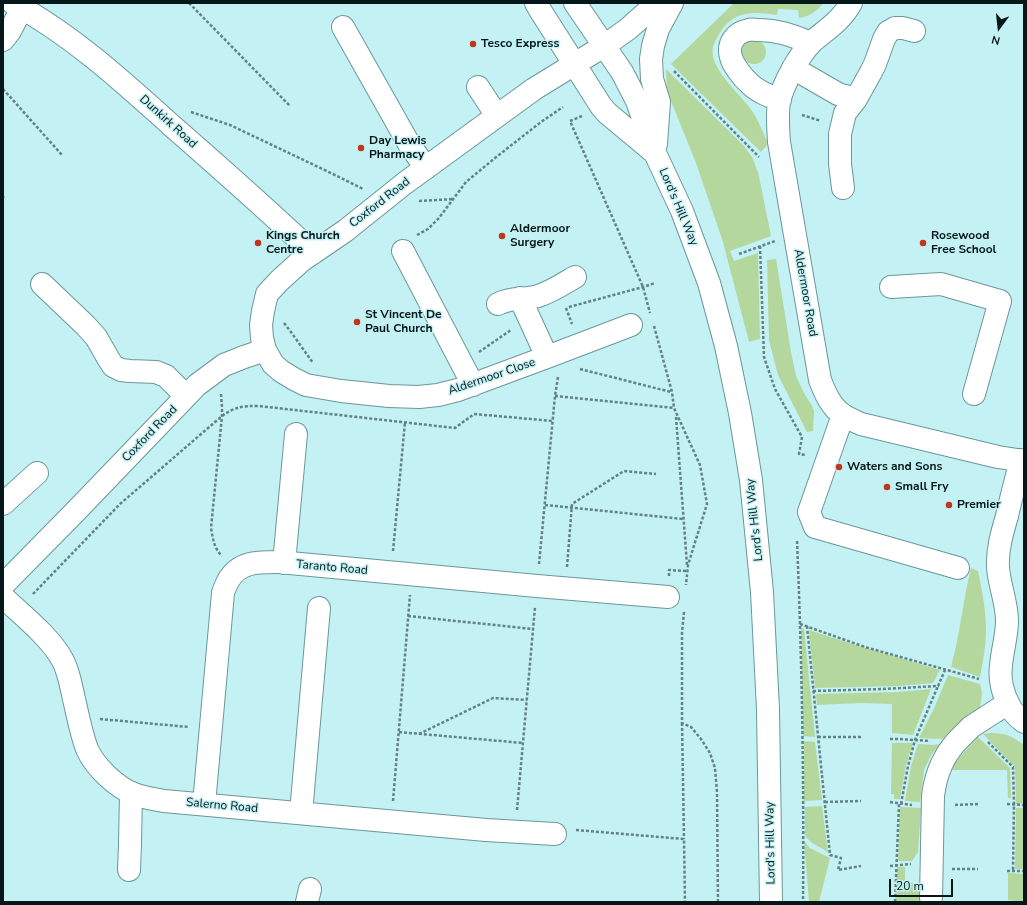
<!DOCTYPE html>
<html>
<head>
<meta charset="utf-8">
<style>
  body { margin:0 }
  #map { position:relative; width:1027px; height:905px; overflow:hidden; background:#c3f1f4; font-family:"Nunito Sans",sans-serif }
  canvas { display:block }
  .frame { position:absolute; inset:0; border:4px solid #061719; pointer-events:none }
  .north { position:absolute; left:979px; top:8px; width:40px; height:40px; -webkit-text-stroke:3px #c3f1f4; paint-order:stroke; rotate:195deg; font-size:11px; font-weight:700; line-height:16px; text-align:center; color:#061719 }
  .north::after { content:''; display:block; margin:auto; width:14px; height:18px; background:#061719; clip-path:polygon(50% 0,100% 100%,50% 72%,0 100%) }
  .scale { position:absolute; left:889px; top:879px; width:64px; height:18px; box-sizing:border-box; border:2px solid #061719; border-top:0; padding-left:5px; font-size:12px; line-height:14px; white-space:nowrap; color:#061719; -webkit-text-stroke:3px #c3f1f4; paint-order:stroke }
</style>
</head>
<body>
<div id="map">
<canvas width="1027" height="905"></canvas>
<div class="frame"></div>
<div class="north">N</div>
<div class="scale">20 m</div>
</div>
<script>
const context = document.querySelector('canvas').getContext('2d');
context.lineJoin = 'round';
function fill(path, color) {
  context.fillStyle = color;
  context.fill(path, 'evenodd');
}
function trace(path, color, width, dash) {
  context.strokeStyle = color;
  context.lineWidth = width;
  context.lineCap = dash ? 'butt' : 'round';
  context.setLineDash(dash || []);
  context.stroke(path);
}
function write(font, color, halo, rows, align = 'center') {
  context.font = font + ' "Nunito Sans",sans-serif';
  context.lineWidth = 3;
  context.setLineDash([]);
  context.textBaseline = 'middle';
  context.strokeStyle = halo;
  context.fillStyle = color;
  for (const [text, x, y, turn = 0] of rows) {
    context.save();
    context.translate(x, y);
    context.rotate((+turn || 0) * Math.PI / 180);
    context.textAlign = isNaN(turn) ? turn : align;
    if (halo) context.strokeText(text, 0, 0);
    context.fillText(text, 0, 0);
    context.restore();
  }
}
const green = new Path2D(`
  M 734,3 L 824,3 C 816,11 811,16 799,18 L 798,10 L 778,9 L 777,15 C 756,12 738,10 723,28 C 719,34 715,40 713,47 C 708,67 739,93 750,108 C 758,119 763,132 768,144 L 761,152 L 671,64 Z
  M742 52a12 12 0 1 1 24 0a12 12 0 1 1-24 0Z
  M 666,69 L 744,146 L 752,157 L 758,172 L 771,236 L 730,251 L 734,261 L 758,253 L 760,339 L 749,342 L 723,242 L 696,163 L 667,91 Z
  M 776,259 L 791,352 L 796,376 L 804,393 L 812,406 L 814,411 L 813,431 L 807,432 L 778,375 L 769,340 L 767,260 Z
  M 971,568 L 978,571 C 982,590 986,610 986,630 C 986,646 983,661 980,677 L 951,667 C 960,634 963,601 971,568 Z
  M 801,628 L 804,629 L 815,737 L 803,736 Z
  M 809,630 L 846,642 L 940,670 L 933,683 L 899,686 L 815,688 Z
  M 948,675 L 980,684 L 982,693 L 980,708 L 970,715 L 969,714 L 961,723 L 953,728 L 943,739 L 919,738 L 935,706 Z
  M 931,689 L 913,735 L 892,733 L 892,704 L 861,703 L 817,705 L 816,694 L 898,692 Z
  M 991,733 C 1008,734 1010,735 1024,745 L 1024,803 L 1016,804 L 1015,767 L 983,734 Z
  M 978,737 L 1010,768 L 1011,798 L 1008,798 L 1007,770 L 952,770 L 956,761 Z
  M 804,741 L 815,742 L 822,800 L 804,801 Z
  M 892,743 L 913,743 L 906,765 L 900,799 L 894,799 L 894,794 L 891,794 Z
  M 918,744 L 933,745 L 940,744 L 931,755 L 924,770 L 920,802 L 905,801 L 911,766 Z
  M 822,806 L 828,852 L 812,843 L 805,836 L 805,807 Z
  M 900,807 L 921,808 L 918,852 L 912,861 L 898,861 Z
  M 1016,808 L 1024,808 L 1024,869 L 1015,869 Z
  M 804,841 L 810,848 L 830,858 L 819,902 L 809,902 Z
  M 897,867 L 905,867 L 905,881 C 918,884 923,888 923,902 L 895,902 Z
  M 1008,873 L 1024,874 L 1024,902 L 1008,900 Z`);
const path = new Path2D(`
  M 189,3 L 290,106
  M 674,71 L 759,157
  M 3,89 L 62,155
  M 191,112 L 230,125 L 333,174 L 363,189
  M 802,115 L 821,121
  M 582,116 L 570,121 L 643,287 L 650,313
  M 3,197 L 4,198
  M 419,201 L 454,199
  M 417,235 L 428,229 L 439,218 L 466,182 L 495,158 L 541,122 L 563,107
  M 760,246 L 764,357 L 775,389 L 802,437 L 799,454 L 806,455
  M 739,254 L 775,241
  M 569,307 L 643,287 L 655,283
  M 566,308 L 572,324
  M 284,323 L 291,332 L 313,363
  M 654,326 L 672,392 L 674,408 L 700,465 L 707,504 L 688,565 L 686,585
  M 479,352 L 511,330
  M 580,369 L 671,392
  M 221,394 L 222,407 L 222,416 L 211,528 C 213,539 214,548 222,556
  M 555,396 L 674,408
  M 676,417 L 687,565
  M 545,505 L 683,519
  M 797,541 C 802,661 804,782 803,902
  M 393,551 L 405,422
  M 539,564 L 555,396 L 558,377
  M 567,567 L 572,504 L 624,471 L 656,474
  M 669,576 L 669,570 L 687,571
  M 33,594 L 120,504 L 222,416 C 236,406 243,406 259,406 L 455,428 L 474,414 L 553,421
  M 684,612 L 682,633 L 682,723 L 691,727 L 701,739 L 710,753 L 715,768 L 717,792 L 718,902
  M 408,616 L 533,629
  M 800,624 L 865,647 L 979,679
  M 807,626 L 830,855 L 841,858 L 838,870 L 861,866
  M 813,691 L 883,689 L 938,686 L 945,670
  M 100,719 L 189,727
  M 682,723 L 684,839
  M 399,732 L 523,743
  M 419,734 L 493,698 L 527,700
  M 818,737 L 861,737
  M 890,739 L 899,739 L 930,741
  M 988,742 L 1013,767 L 1014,804 L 1013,871
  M 393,801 L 410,595
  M 825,802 L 861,801
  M 890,802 L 912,805
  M 901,804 L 908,766 L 915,740 L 938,686
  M 1007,804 L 1024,805
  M 955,805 L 978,804
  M 517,810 L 535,607
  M 576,830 L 684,839 L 685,902
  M 890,866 L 911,864
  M 952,869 L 978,869
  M 1007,871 L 1024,871
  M 895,902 L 899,804`);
const minor = new Path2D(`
  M 13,3 C 72,35 121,80 171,125 C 219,167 267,209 313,253
  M 536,3 L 540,10 L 601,106 L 607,113 L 655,153
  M 575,3 L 622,72 L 637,101 L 655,153 L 682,211 L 709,283 L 726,346 L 740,413 L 751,480 L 762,592 L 768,709 L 771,902
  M 851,3 C 841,21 827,29 812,42 C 799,55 783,84 779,102 C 777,115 778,128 779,142 L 820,380 C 825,393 831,407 843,415 C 849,419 855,421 861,424 L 998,457 L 1024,461
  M 343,27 L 409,144 L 426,168
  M 3,40 L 10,31 L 22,8
  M 793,68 L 838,94 L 856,99
  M 478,87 L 497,116
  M 780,100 C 769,96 758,92 750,84 C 743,78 733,65 731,57 C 727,43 736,32 749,30 C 752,29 755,30 758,30 C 779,30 793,36 811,43
  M 656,144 L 659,102 L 652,79 L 651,59 L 653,46 L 658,29 L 672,3
  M 843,188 L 840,164 L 840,134 L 845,113 L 856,99 L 871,72 L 875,64 L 884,39 L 888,32 L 895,28 L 903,28 L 914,31
  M 403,251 L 473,385
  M 42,284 L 85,325 L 96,337 L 108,358 L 113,366 L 121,370 L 130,371 L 156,372 L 166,376 L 186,396
  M 891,287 L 941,284 L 1000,301 L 974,394
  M 520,298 L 547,357
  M 498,304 C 511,297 524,300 538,296 C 551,292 563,284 575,277
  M 631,325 L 547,357 L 458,390 L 438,395 L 419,397 L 389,396 L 341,391 L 306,385 L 294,379 L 281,371 L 273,364 L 265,350 L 262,338 L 261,325 L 263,311 L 267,294 L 279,281 L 301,261 L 345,231 L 405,183 L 534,89 L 604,46 L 628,29 L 657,3
  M 843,415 L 809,512 L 815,527 L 958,568
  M 1021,460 C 1016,479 1011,498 1007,516 C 1002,533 997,550 998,567 C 999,585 1007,602 1007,621 C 1007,636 1002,651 1001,666 C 999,679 1003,695 1010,707 C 1013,713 1019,718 1024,722
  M 3,504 L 37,473
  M 284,563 L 296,434
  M 3,585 L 75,512 L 197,385 L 224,365 L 244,357 L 265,350
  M 3,597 C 21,614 50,637 62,659 C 69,671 71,686 74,699 C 78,716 81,733 87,749 C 95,767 116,787 134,794 C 144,798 154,799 164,801 L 486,830 L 555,834
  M 204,804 L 223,593 C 224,589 226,585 228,581 C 239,561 259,562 279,562 L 537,586 L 668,597
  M 301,813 L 319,608
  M 129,870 L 130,844 L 131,793
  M 931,898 L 933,796 C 936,772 944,753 962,736 C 965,733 968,730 971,727 C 983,719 996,711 1008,703
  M 307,902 L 310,889`);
const markers = [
  [473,44,4,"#c0351d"],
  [361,148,4,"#c0351d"],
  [502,236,4,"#c0351d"],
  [258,243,4,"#c0351d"],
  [923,243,4,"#c0351d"],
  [357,322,4,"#c0351d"],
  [839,467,4,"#c0351d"],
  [887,487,4,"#c0351d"],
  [949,505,4,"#c0351d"]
];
const poiNames = [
  ["Tesco Express",481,44],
  ["Day Lewis",369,141],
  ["Pharmacy",369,155],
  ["Aldermoor",510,229],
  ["Surgery",510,243],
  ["Kings Church",266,236],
  ["Centre",266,250],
  ["Rosewood",931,236],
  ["Free School",931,250],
  ["St Vincent De",365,315],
  ["Paul Church",365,329],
  ["Waters and Sons",847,467],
  ["Small Fry",895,487],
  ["Premier",957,505]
];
const streetNames = [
  ["Dunkirk Road",168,122,42],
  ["Coxford Road",380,203,-38],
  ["Lord's Hill Way",678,207,67],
  ["Aldermoor Road",805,293,80],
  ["Aldermoor Close",492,377,-19],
  ["Coxford Road",150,434,-46],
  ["Lord's Hill Way",755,520,-96],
  ["Taranto Road",332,568,5],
  ["Salerno Road",222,806,5],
  ["Lord's Hill Way",771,843,-91]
];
fill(green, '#b4d79e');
trace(minor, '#6c979a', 24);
trace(path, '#638284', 2.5, [3, 2]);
trace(minor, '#fff', 22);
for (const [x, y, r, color] of markers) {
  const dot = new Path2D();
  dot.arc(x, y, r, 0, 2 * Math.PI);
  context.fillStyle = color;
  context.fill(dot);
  trace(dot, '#c3f1f4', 1.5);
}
write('bold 12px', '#061719', '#c3f1f4', poiNames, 'left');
write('12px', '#061719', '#c3f1f4', streetNames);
</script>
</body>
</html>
